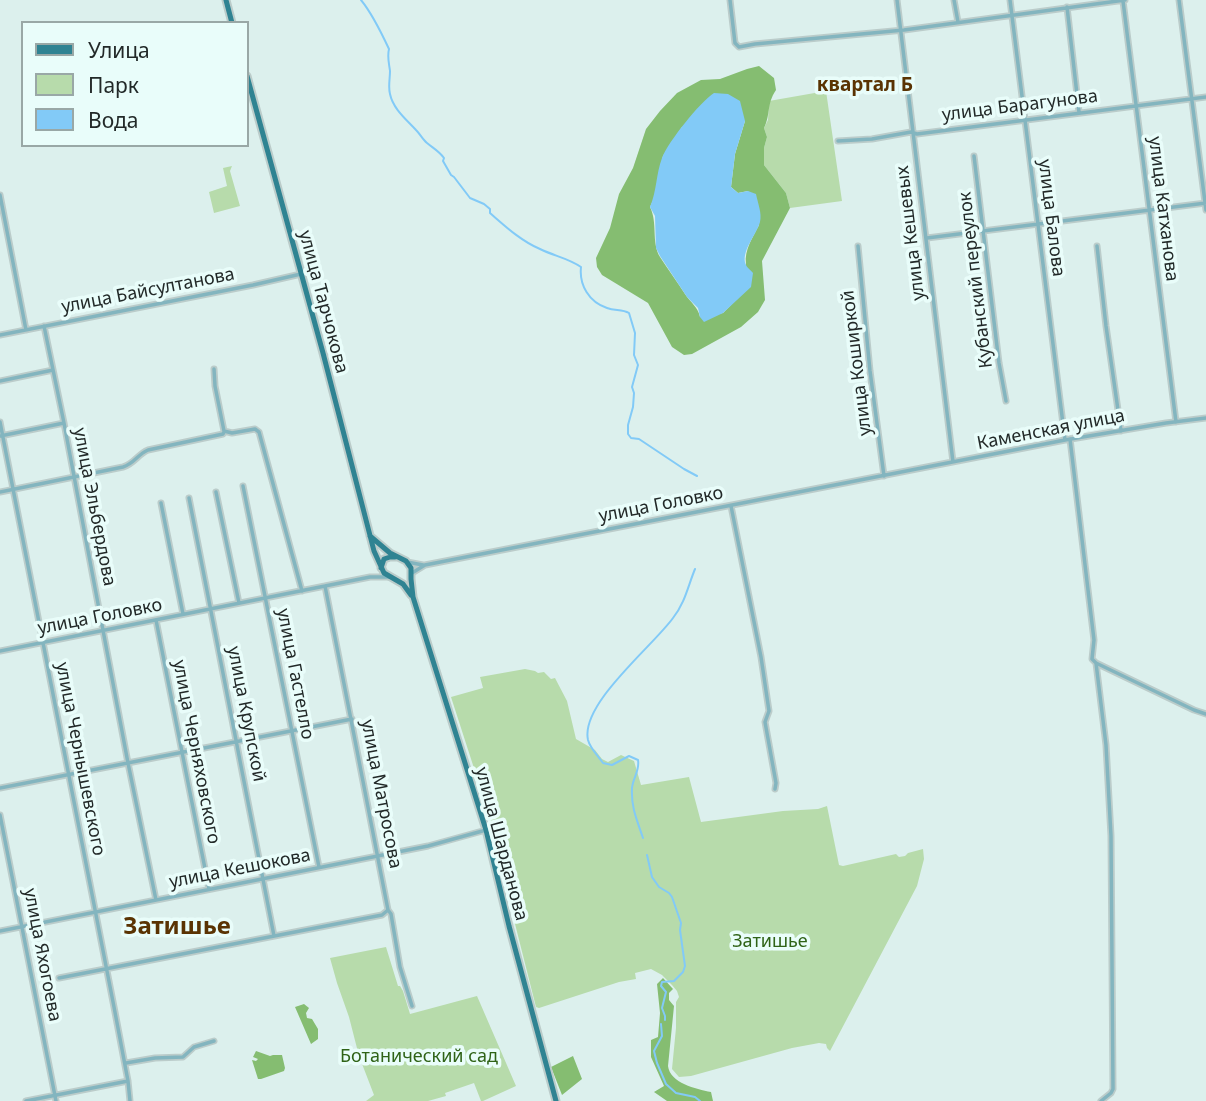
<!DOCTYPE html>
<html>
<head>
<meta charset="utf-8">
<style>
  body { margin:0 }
  #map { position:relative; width:1206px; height:1101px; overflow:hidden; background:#dcf0ed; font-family:"Noto Sans",sans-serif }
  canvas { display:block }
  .legend { position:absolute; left:21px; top:21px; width:228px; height:126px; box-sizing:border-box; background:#e9fdfa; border:2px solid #99a8a6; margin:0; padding:9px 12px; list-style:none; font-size:21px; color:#222928 }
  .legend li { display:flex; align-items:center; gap:14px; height:35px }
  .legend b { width:35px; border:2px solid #99a8a6 }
</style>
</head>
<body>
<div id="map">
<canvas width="1206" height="1101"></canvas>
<ul class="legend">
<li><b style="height:9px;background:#2f8392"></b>Улица</li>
<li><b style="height:19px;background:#b7dbab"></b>Парк</li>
<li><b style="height:19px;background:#82caf7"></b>Вода</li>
</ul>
</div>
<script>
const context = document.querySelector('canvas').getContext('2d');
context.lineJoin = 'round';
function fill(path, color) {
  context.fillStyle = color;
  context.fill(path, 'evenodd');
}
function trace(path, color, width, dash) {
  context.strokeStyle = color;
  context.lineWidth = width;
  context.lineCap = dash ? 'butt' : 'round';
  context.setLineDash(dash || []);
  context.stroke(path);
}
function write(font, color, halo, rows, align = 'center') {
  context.font = font + ' "Noto Sans",sans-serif';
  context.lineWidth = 7;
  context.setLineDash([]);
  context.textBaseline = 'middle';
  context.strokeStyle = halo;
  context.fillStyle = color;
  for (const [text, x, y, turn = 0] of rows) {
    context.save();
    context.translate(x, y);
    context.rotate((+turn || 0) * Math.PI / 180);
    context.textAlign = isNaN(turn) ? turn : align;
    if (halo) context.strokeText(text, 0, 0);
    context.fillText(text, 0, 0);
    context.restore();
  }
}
const green = new Path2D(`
  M 826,91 L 842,201 L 790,208 L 786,193 L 764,165 L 764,148 L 767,137 L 764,128 L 768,120 L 769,101 Z
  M 232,166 L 230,171 L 240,206 L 214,213 L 209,192 L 227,186 L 223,168 Z
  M 525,669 L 535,671 L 538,673 L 544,672 L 551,679 L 555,678 L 567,701 L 576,739 L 595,750 L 602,759 L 608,762 L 621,755 L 634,761 L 641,785 L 689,777 L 701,822 L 783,811 L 818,809 L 827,806 L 839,865 L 843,866 L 896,854 L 899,857 L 905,856 L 908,853 L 923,849 L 924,859 L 917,886 L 830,1051 L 827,1048 L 826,1044 L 819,1043 L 792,1048 L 691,1076 L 679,1077 L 672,1069 L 676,1028 L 676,1002 L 679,997 L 677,991 L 672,985 L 662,975 L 651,969 L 635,973 L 636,979 L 619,982 L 539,1008 L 536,1007 L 512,912 L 517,908 C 514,898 512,883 504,877 L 490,829 L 493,827 L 451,697 L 483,688 L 480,677 Z
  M 386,947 L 398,986 L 400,986 L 403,991 L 410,1014 L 477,996 L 516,1086 L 483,1101 L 481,1101 L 474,1083 L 445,1093 L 446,1096 L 428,1101 L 366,1101 L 374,1095 L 359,1056 L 349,1017 L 337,983 L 330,958 Z`);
const forest = new Path2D(`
  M 759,66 L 774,78 L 776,90 C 766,105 771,114 764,128 L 767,137 L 764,148 L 764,165 L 786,193 L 790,208 L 762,261 L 765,300 L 758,312 L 741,327 L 692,354 L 684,355 L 672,347 L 648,303 L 602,275 L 597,267 L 596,258 L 610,228 L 619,194 L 633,168 L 646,129 L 660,111 L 677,93 L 701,80 L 720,79 L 747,69 ZM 745,121 L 735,154 L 731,187 L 738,193 L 748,191 L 759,225 C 753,237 744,250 746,264 L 731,305 L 723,313 L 700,317 C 698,307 691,303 685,294 C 677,282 668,269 660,257 C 651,242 658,223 650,207 L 656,194 L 663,156 L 682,127 Z
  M 663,978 L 673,989 L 669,993 L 669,1000 L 674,1006 L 668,1066 C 670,1083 696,1089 711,1092 L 713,1101 L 667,1101 L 654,1092 L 664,1086 L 651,1057 L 651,1040 L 658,1037 L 660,1013 L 657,984 Z
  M 304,1004 L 309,1008 L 306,1013 L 307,1018 L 312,1019 L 318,1029 L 318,1039 L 311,1044 L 295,1007 Z
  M 256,1051 L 270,1056 L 273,1055 L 282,1055 L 285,1068 L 284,1071 L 261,1079 L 258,1079 L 252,1060 L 256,1061 L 258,1059 L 253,1057 Z
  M 573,1056 L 582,1079 L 562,1095 L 551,1067 Z`);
const water = new Path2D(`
  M 714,93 L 728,94 L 740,101 L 745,121 L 735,154 L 731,187 L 738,193 L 748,191 L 756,194 C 758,204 762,213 760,222 C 757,234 740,252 746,265 C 747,268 751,270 753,273 L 751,287 L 723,313 L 704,322 L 700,317 L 698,308 L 687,297 L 660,256 L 656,248 L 655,216 L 650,207 C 657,190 656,174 662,158 C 668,142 700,102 714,93 Z`);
const stream = new Path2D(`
  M 361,0 C 371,12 382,34 389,49 C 387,57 389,63 390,71 C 390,79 388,87 390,94 C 393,109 407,120 416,130 C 420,134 423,140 427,143 C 433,148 439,151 444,158 L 443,161 L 451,175 L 454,177 L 470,198 L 484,204 L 490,209 L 490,213 C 505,226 521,241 540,249 C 554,256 568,258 581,267 C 579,285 589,302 607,308 C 615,311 622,309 629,313 L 635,333 L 634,355 L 638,365 L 632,387 L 634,393 L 633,407 L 628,425 L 628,434 L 631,438 L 639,439 L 684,469 L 697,476
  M 643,838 C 637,820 631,808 632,788 C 633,778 640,770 638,760 L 629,756 L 612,765 L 603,763 C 598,756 590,748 588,740 C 580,704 653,646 673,618 C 685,603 688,586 695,569
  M 647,855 L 652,877 L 659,887 L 669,893 L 672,897 L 681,923 L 680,930 L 685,966 L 683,972 L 674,981 L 662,982 L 661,986 L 666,992 L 662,1008 L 665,1016 L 665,1020
  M 661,1024 L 662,1036 L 654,1051 L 657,1063 L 666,1084 L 676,1093 L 695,1097 L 700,1101`);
const minor = new Path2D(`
  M 730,0 L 735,43 L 739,47 L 755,44 L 904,30 L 1125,0
  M 897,0 L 953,462
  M 954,0 L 958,22
  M 1010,0 L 1065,440
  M 1179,0 L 1206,210
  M 1123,1 L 1176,422
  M 1067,7 L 1079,112
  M 838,141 L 872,139 L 911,132 L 917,134 L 1206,97
  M 974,156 L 999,363 L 1006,401
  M 0,195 L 26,330
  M 927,238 L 1206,203
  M 858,246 L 870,371 L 884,476
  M 1097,246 L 1106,326 L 1121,431
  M 44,326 L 64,423 L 128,763 L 156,900
  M 0,335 L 253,285 L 301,274
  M 214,369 L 215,386 L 224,431 L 232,433 L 255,429 L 259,432 L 302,591
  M 0,381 L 53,370
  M 0,422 L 114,1007 L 128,1081 L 130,1101
  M 0,436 L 64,423
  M 1070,439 L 1094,640 L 1092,659 L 1096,663 L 1194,710 L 1206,714
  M 243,486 L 319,867
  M 0,492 L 123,467 C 134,464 138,454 148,450 L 223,434 L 224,432
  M 216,492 L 239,603
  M 189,498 L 274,936
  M 161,503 L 183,614
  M 731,506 L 761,657 L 769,711 L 765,722 L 776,783 L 775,789
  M 407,562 L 423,565
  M 412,573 L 425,565 L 1065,440 L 1166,423 L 1206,418
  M 325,586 L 388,910 L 391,914 L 400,967 L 412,1006
  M 156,620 L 209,889
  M 0,651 L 370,577 L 389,577
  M 1096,663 L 1106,745 L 1111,836 L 1113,1089 L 1111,1093 L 1101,1101
  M 0,788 L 352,719
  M 0,815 L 56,1101
  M 0,931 L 428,846 L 486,830
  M 59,978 L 382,915 L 388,910
  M 126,1063 L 155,1058 L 183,1057 L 194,1047 L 214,1041
  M 26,1101 L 128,1081`);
const major = new Path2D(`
  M 226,0 L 232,23
  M 247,76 L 323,353 L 374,551 L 384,573 L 403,584 L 411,595
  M 370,536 L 390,553 L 406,561 L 411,568 L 411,579 L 413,597 L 486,830 L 509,926 L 556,1101
  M 381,568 L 384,559 L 390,557 L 395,557`);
const streetNames = [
  ["улица Барагунова",1020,106,-7],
  ["улица Катханова",1163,209,83],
  ["улица Балова",1051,218,83],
  ["улица Кешевых",911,233,-97],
  ["Кубанский переулок",976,280,-97],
  ["улица Байсултанова",148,291,-11],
  ["улица Тарчокова",323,302,75],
  ["улица Коширкой",857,363,-97],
  ["Каменская улица",1051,430,-11],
  ["улица Головко",661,505,-11],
  ["улица Эльбердова",94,507,79],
  ["улица Головко",100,617,-11],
  ["улица Гастелло",295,674,79],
  ["улица Крупской",246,714,79],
  ["улица Черняховского",196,752,79],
  ["улица Чернышевского",80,759,79],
  ["улица Матросова",381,794,79],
  ["улица Шарданова",501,844,75],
  ["улица Кешокова",240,869,-11],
  ["улица Яхогоева",42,955,79]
];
const parkNames = [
  ["Затишье",770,942],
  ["Ботанический сад",419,1057]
];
const neighbourhoodNames = [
  ["квартал Б",865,86]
];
const districtNames = [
  ["Затишье",177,927]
];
fill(green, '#b7dbab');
fill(forest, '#85bd71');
fill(water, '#82caf7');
trace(stream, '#82caf7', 2);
trace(minor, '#bbccca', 7);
trace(major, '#bbccca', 9);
trace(minor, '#83b5bf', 3.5);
trace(major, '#2f8392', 5);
write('18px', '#222928', '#e9fdfa', streetNames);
write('18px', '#2f6317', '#e9fdfa', parkNames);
write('bold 19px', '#5a3303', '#e9fdfa', neighbourhoodNames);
write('bold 24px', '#5a3303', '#e9fdfa', districtNames);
</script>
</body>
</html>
